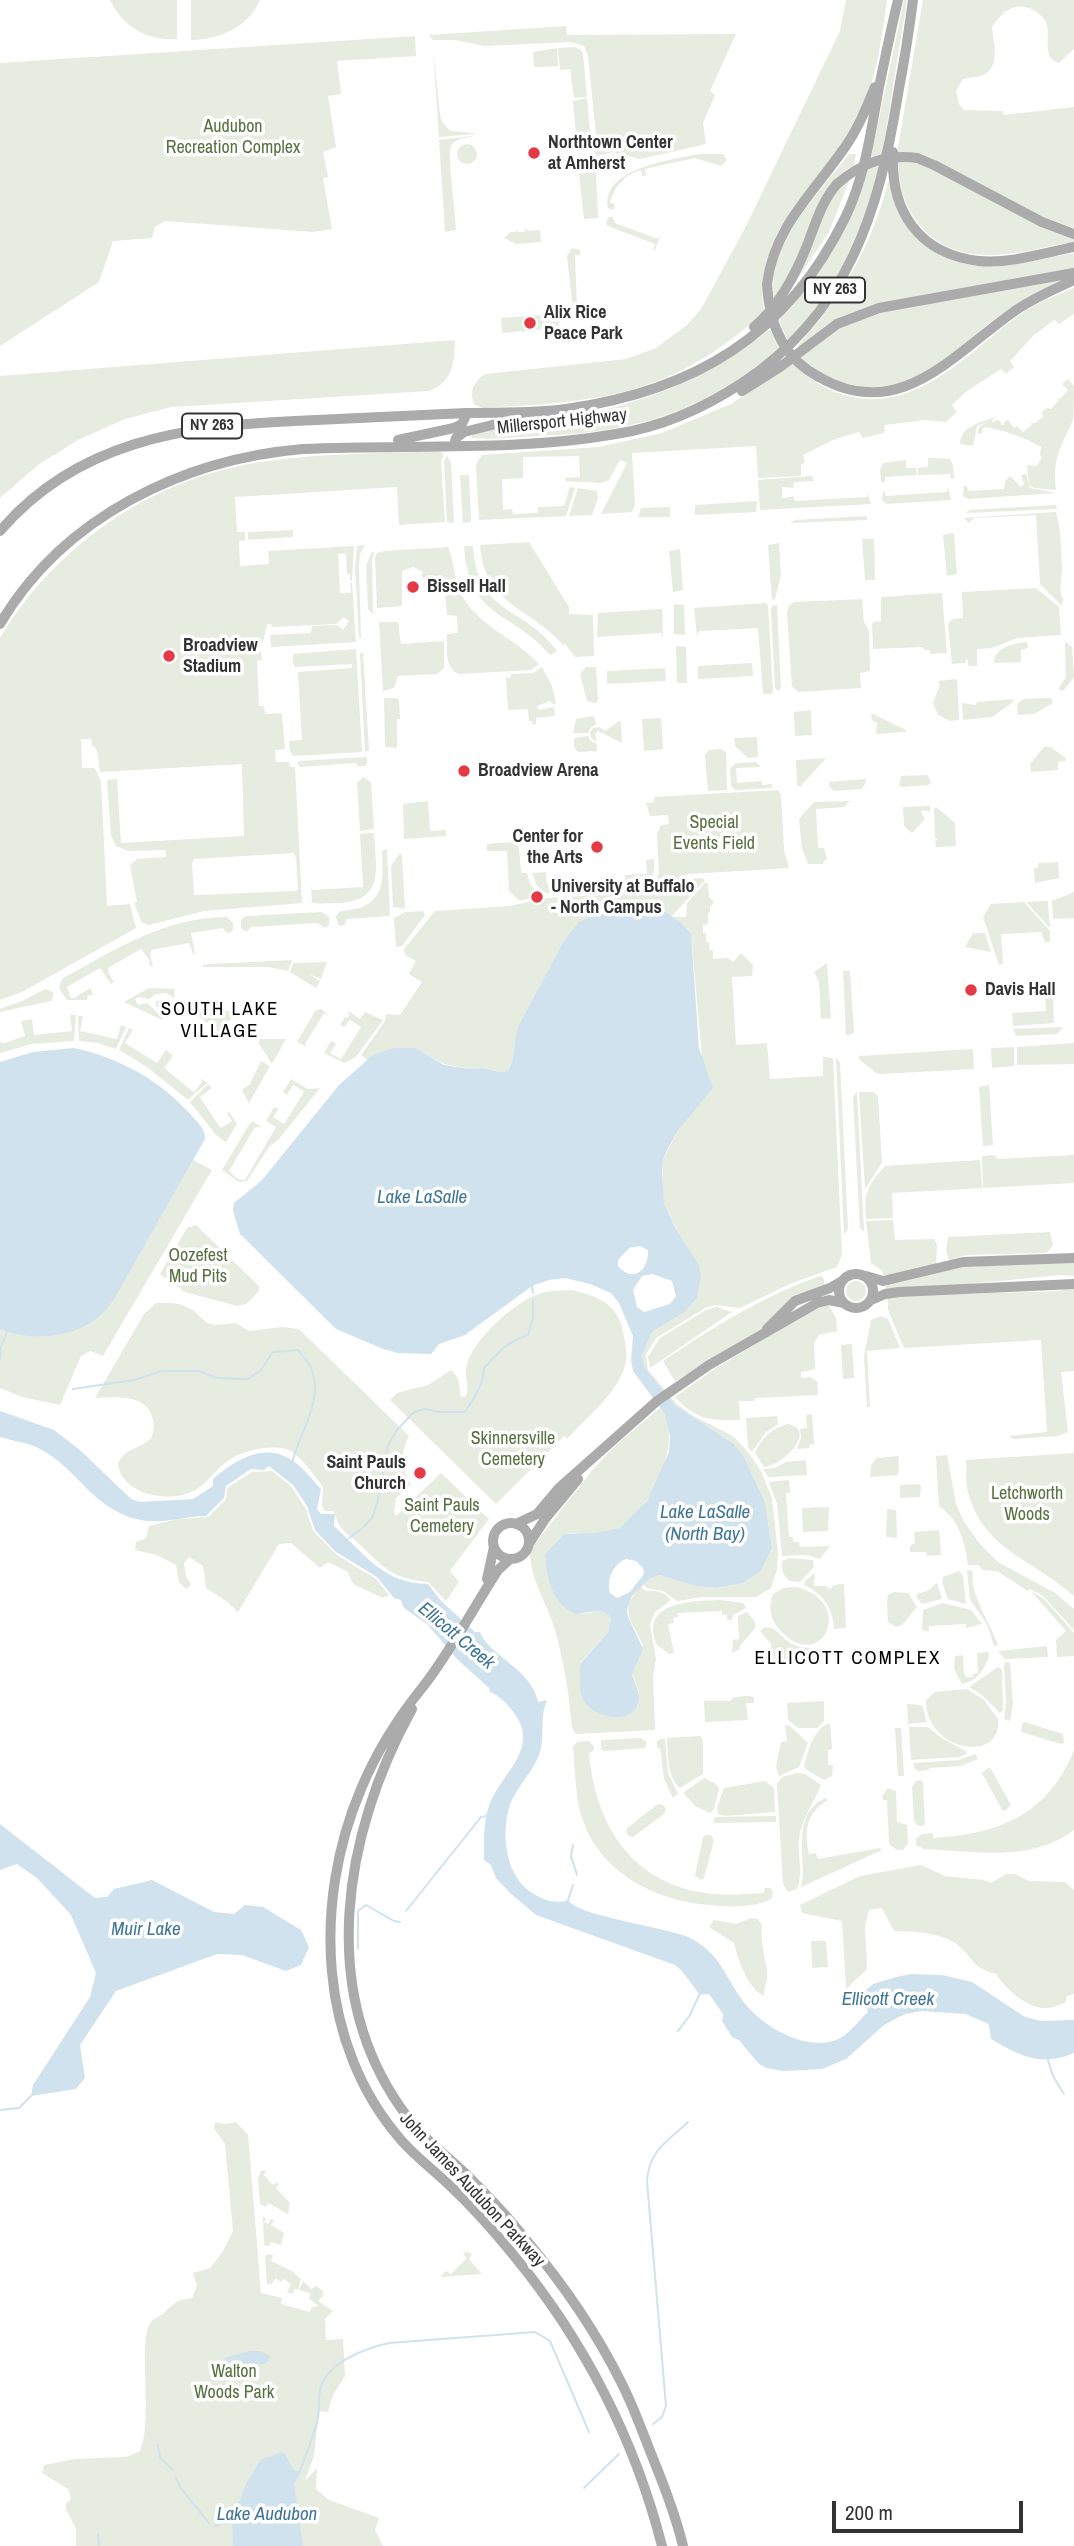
<!DOCTYPE html>
<html>
<head>
<meta charset="utf-8">
<style>
  body { margin:0 }
  #map { position:relative; width:1074px; height:2546px; overflow:hidden; background:#fff; font-family:"Archivo Narrow",sans-serif }
  canvas { display:block }
  .scale { position:absolute; left:832px; top:2501px; width:191px; height:32px; box-sizing:border-box; border:4px solid #333; border-top:0; padding-left:9px; font-size:21px; line-height:24px; white-space:nowrap; color:#333; -webkit-text-stroke:5px #fff; paint-order:stroke }
</style>
</head>
<body>
<div id="map">
<canvas width="1074" height="2546"></canvas>
<div class="scale">200 m</div>
</div>
<script>
const context = document.querySelector('canvas').getContext('2d');
context.lineJoin = 'round';
function fill(path, color) {
  context.fillStyle = color;
  context.fill(path, 'evenodd');
}
function trace(path, color, width, dash) {
  context.strokeStyle = color;
  context.lineWidth = width;
  context.lineCap = dash ? 'butt' : 'round';
  context.setLineDash(dash || []);
  context.stroke(path);
}
function write(font, color, halo, rows, align = 'center') {
  context.font = font + ' "Archivo Narrow",sans-serif';
  context.lineWidth = 7;
  context.setLineDash([]);
  context.textBaseline = 'middle';
  context.strokeStyle = halo;
  context.fillStyle = color;
  for (const [text, x, y, turn = 0] of rows) {
    context.save();
    context.translate(x, y);
    context.rotate((+turn || 0) * Math.PI / 180);
    context.textAlign = isNaN(turn) ? turn : align;
    if (halo) context.strokeText(text, 0, 0);
    context.fillText(text, 0, 0);
    context.restore();
  }
}
const green = new Path2D(`
  M 110,0 L 177,0 L 177,39 C 147,41 123,27 110,0 Z
  M 191,0 L 260,0 C 247,28 221,39 191,40 Z
  M 846,0 L 887,0 C 881,43 875,91 853,129 C 848,138 840,146 834,155 C 797,203 755,246 764,311 L 761,315 C 670,396 599,402 483,408 L 475,405 C 468,393 474,380 486,374 L 626,359 L 656,348 L 687,325 L 701,309 L 744,230 L 840,31 Z
  M 904,0 L 907,0 L 882,155 L 871,157 Z
  M 923,0 L 1074,0 L 1074,49 L 1059,63 C 1042,58 1050,39 1047,25 C 1046,20 1041,16 1037,12 C 1017,0 1004,9 992,27 C 993,41 1001,65 985,74 C 979,78 970,77 963,79 L 956,91 L 959,104 L 964,110 L 1003,111 L 1004,115 L 1074,107 L 1074,228 L 1049,220 L 935,161 L 897,153 Z
  M 566,26 L 567,35 L 736,34 L 710,91 L 715,95 L 703,123 L 706,144 L 640,159 L 613,152 L 597,156 L 589,144 L 592,136 L 604,144 L 623,144 L 624,141 L 602,140 L 596,135 L 588,56 L 584,46 L 571,42 L 485,46 L 455,40 L 433,40 L 429,35 Z
  M 415,36 L 416,56 L 337,61 L 341,94 L 328,96 L 336,147 L 323,152 L 328,177 L 323,178 L 332,229 L 313,232 L 165,221 L 155,227 L 152,238 L 113,241 L 99,282 L 0,346 L 0,63 Z
  M 575,47 L 581,50 L 583,54 L 587,97 L 574,98 L 570,69 L 560,70 L 558,48 Z
  M 433,48 L 440,114 L 442,122 L 451,131 L 475,133 L 474,134 L 439,137 Z
  M 557,48 L 558,66 L 534,67 L 533,52 Z
  M 587,98 L 590,132 L 581,138 L 580,134 L 576,134 L 573,101 Z
  M 473,136 C 470,138 456,137 451,146 C 447,152 456,217 456,230 L 445,232 L 439,140 Z
  M457 154a10 10 0 1 1 20 0a10 10 0 1 1-20 0Z
  M 700,154 L 723,154 L 727,160 L 721,166 L 695,158 L 645,169 L 646,175 L 642,176 L 641,170 C 625,174 614,187 610,202 L 614,204 L 615,208 L 612,210 L 608,208 C 600,168 674,159 700,154 Z
  M 849,154 L 856,154 L 854,165 C 821,185 814,218 800,252 C 793,269 784,284 774,300 C 766,244 818,195 849,154 Z
  M 896,161 L 922,164 L 1074,237 L 1074,242 C 1048,246 1020,254 993,255 C 933,257 901,217 896,161 Z
  M 880,163 C 866,232 836,289 788,341 L 779,320 C 825,273 847,228 868,167 Z
  M 596,171 L 598,218 L 584,219 L 579,174 Z
  M 851,176 L 829,232 L 793,286 L 827,202 Z
  M 888,182 L 890,182 C 898,228 934,264 982,266 C 1012,267 1045,258 1074,253 L 1074,269 L 863,309 L 823,328 L 800,347 L 798,345 C 842,298 872,245 888,182 Z
  M 612,216 L 615,223 L 658,239 L 661,234 L 655,250 L 653,250 L 655,244 L 608,226 L 606,224 L 608,218 Z
  M 525,228 L 528,231 L 540,230 L 541,242 L 516,244 L 504,238 L 510,232 L 516,232 L 516,229 L 518,232 L 525,232 Z
  M 572,248 L 580,250 L 580,255 L 575,255 L 577,307 L 582,307 L 582,312 L 575,312 L 573,309 L 567,256 Z
  M 1062,278 L 1063,280 C 1040,290 1018,302 998,317 C 975,333 955,355 931,370 C 889,397 833,392 799,355 L 843,325 L 876,313 Z
  M 1074,288 L 1074,314 L 1059,324 L 1054,320 L 1034,335 L 1010,361 L 1014,367 L 1006,374 L 1001,369 L 967,391 L 952,405 L 957,412 L 946,422 L 925,420 L 885,425 L 884,433 L 863,438 L 859,432 L 835,439 L 803,455 L 805,462 L 801,465 L 801,476 L 758,478 L 756,446 L 632,453 L 635,505 L 632,512 L 601,514 L 627,463 L 620,460 L 609,480 L 601,483 L 565,481 L 565,478 L 580,477 L 579,456 L 523,457 L 523,478 L 502,479 L 503,510 L 512,509 L 513,514 L 538,513 L 538,507 L 564,506 L 570,487 L 575,488 L 566,516 L 479,520 L 476,468 L 477,462 L 482,455 L 598,447 L 662,433 L 731,404 L 792,363 C 809,380 829,392 852,397 C 921,411 970,350 1021,314 C 1037,303 1056,295 1074,288 Z
  M 558,314 L 559,328 L 502,333 L 501,318 Z
  M 770,329 L 780,348 C 702,413 637,432 537,436 C 515,437 493,440 472,438 L 472,432 C 487,429 503,424 519,422 C 531,421 544,421 556,419 C 638,406 705,382 770,329 Z
  M 455,340 C 454,363 453,382 429,391 L 171,407 L 125,419 L 78,440 L 38,465 L 0,498 L 0,376 Z
  M 1068,379 L 1074,386 C 1074,396 1074,411 1073,420 C 1061,447 1052,458 1056,490 L 1034,488 L 1029,485 L 1027,465 L 1037,466 L 1042,457 L 1040,455 L 1041,447 C 1024,437 1004,430 984,427 L 981,434 L 977,433 L 980,426 L 990,421 L 977,426 L 973,446 L 960,444 C 961,425 981,423 996,417 L 991,421 L 993,422 L 997,420 L 1001,422 L 1001,425 L 1004,425 L 1004,422 L 1008,420 L 1014,428 L 1017,426 L 1023,432 L 1032,425 L 1030,423 L 1035,423 L 1043,417 L 1042,412 L 1047,408 L 1051,409 L 1058,401 L 1058,397 L 1060,399 L 1068,390 L 1062,384 Z
  M 438,451 L 444,454 L 441,462 L 445,522 L 399,525 L 397,487 L 235,497 L 237,532 L 245,532 L 245,540 L 239,541 L 240,566 L 269,564 L 268,551 L 354,546 L 352,580 L 350,581 L 350,574 L 347,574 L 346,553 L 338,554 L 340,593 L 351,593 L 350,583 L 352,583 L 356,642 L 271,647 L 270,635 L 311,633 L 312,626 L 337,625 L 343,630 L 349,621 L 344,617 L 336,624 L 272,627 L 271,624 L 267,624 L 263,642 L 256,643 L 257,652 L 261,652 L 262,660 L 257,661 L 259,706 L 264,706 L 265,714 L 282,713 L 285,749 L 275,750 L 276,762 L 289,762 L 290,767 L 295,767 L 302,903 L 204,911 L 149,925 L 142,923 L 134,903 L 137,902 L 130,865 L 137,859 L 166,857 L 166,850 L 128,851 L 116,846 L 111,836 L 107,780 L 117,779 L 121,843 L 244,836 L 242,764 L 100,772 L 97,750 L 92,745 L 91,739 L 81,739 L 82,768 L 95,768 L 101,781 L 107,906 L 130,904 L 136,928 L 24,991 L 0,1000 L 0,638 C 58,542 156,476 267,461 C 323,453 381,454 438,451 ZM 294,853 L 296,858 L 298,889 L 296,891 L 194,895 L 192,863 L 194,859 Z
  M 447,456 L 451,462 L 454,523 L 447,522 L 444,461 Z
  M 928,458 L 950,459 L 953,465 L 954,478 L 951,479 L 950,474 L 918,475 L 918,468 L 928,467 Z
  M 906,460 L 906,468 L 916,468 L 917,475 L 885,477 L 885,482 L 881,482 L 880,469 L 883,463 Z
  M 1026,474 L 1030,488 L 1056,493 L 968,499 L 963,496 L 964,486 L 967,486 L 968,491 L 1004,489 L 1005,481 L 1010,476 L 1021,487 L 1024,484 L 1021,475 Z
  M 469,475 L 471,522 L 463,523 L 460,475 Z
  M 812,476 L 814,481 L 794,482 L 793,488 L 782,487 L 782,498 L 792,497 L 793,495 L 795,501 L 867,497 L 867,492 L 871,504 L 760,510 L 758,480 Z
  M 948,487 L 951,500 L 887,504 L 882,500 L 883,490 L 886,496 L 947,492 Z
  M 578,488 L 597,491 L 598,498 L 592,515 L 569,516 Z
  M 757,501 L 756,512 L 695,515 L 695,505 Z
  M 1056,505 L 1057,509 L 965,513 L 970,510 Z
  M 670,507 L 670,517 L 638,517 L 641,508 Z
  M 1056,512 C 1061,529 1061,550 1062,568 C 1062,581 1058,587 1063,600 L 1062,606 L 1040,584 L 1036,515 L 974,518 L 969,523 L 964,518 Z
  M 866,516 L 868,520 L 790,523 L 795,520 Z
  M 293,530 L 293,537 L 248,540 L 248,532 Z
  M 954,533 L 957,574 L 947,576 L 943,535 Z
  M 862,539 L 874,539 L 875,580 L 865,580 Z
  M 529,542 L 569,607 L 569,614 L 593,615 L 594,656 L 575,657 L 565,644 L 563,645 C 530,607 484,605 480,545 Z
  M 779,543 L 781,575 L 775,599 L 772,600 L 768,545 Z
  M 365,545 L 360,554 L 359,566 L 361,639 L 359,637 L 355,567 L 357,546 Z
  M 464,546 L 473,546 C 477,616 525,606 557,651 L 550,655 C 513,610 469,621 464,546 Z
  M 448,547 C 454,561 454,579 461,594 C 478,626 513,637 537,662 L 539,664 L 531,670 L 459,674 C 444,668 447,648 447,634 L 458,633 L 457,616 L 447,615 L 444,585 L 423,586 L 425,581 L 421,575 L 423,572 L 413,567 L 402,571 L 402,606 L 377,608 L 375,558 L 377,553 L 384,551 Z
  M 680,549 L 683,590 L 673,592 L 669,551 Z
  M 372,552 L 374,552 L 372,559 L 373,614 L 368,609 L 366,565 Z
  M 1036,588 L 1059,607 L 1061,635 L 1017,638 L 992,648 L 977,649 L 977,666 L 969,666 L 967,658 L 965,663 L 952,664 L 948,624 L 952,619 L 963,618 L 962,592 Z
  M 942,593 L 947,653 L 930,654 L 930,650 L 924,650 L 923,647 L 873,649 L 872,624 L 874,622 L 881,621 L 881,597 Z
  M 862,599 L 864,622 L 869,631 L 870,671 L 860,673 L 861,688 L 799,692 L 792,687 L 787,612 L 789,605 L 795,602 Z
  M 765,603 L 768,606 L 773,691 L 771,694 L 763,694 L 758,628 L 699,631 L 697,636 L 694,608 Z
  M 674,604 L 684,605 L 685,635 L 674,634 Z
  M 777,605 L 781,688 L 778,691 L 775,688 L 771,609 L 772,606 Z
  M 662,609 L 663,638 L 661,633 L 597,637 L 598,613 Z
  M 379,622 L 398,622 L 401,644 L 444,641 L 444,668 L 437,674 L 398,676 L 394,688 L 383,691 Z
  M 1027,642 L 1028,648 L 1021,650 L 1021,662 L 994,663 C 994,648 1013,643 1027,642 Z
  M 1065,642 L 1072,647 L 1074,677 L 1064,690 L 1060,691 L 1059,688 L 1066,677 Z
  M 676,646 L 686,647 L 687,683 L 677,683 Z
  M 356,649 L 362,752 L 293,756 L 290,751 L 289,741 L 302,740 L 298,672 L 352,668 L 352,664 L 295,667 L 293,663 L 293,654 Z
  M 363,652 L 369,750 L 365,752 L 360,654 Z
  M 752,663 L 753,676 L 698,679 L 698,666 Z
  M 542,667 L 552,686 L 556,703 L 554,705 L 550,701 L 537,706 L 539,710 L 554,707 L 555,716 L 536,718 L 536,724 L 532,724 L 532,721 L 529,721 L 528,709 L 508,710 L 506,678 L 511,678 L 511,674 L 533,673 Z
  M 586,667 L 596,667 L 598,700 L 596,703 L 587,701 L 580,674 Z
  M 665,668 L 666,681 L 607,684 L 607,671 Z
  M 957,679 L 959,720 L 950,721 L 938,715 L 933,703 L 940,685 L 938,681 Z
  M 384,698 L 396,698 L 399,700 L 400,719 L 397,719 L 397,748 L 385,747 Z
  M 1051,698 L 1053,703 L 1034,714 L 1018,715 L 1017,704 L 1024,699 Z
  M 1013,699 L 1013,702 L 992,717 L 963,720 L 962,703 L 976,705 L 977,702 Z
  M 811,710 L 812,735 L 795,736 L 794,712 Z
  M 871,713 L 906,730 L 906,732 L 876,734 L 877,723 L 872,720 Z
  M 594,716 L 596,724 L 591,727 L 588,733 L 573,733 L 576,719 Z
  M 661,718 L 663,749 L 644,751 L 642,719 Z
  M 619,721 L 621,723 L 622,743 L 598,731 L 595,734 L 597,742 L 591,738 L 590,732 L 593,728 L 600,727 L 605,731 Z
  M 588,736 L 591,741 L 597,744 L 597,751 L 578,752 L 574,747 L 574,738 Z
  M 757,737 L 758,757 L 748,758 L 735,746 L 734,738 Z
  M 1044,747 L 1050,747 L 1066,758 L 1066,761 L 1058,762 L 1058,770 L 1031,772 L 1030,764 Z
  M 721,749 L 726,752 L 727,790 L 708,791 L 705,755 L 709,750 Z
  M 367,757 L 367,764 L 365,766 L 357,766 L 356,763 L 300,767 L 297,763 L 299,761 Z
  M 826,758 L 800,787 L 797,785 L 796,760 Z
  M 756,762 L 761,767 L 736,768 L 737,783 L 762,781 L 762,785 L 772,784 L 772,788 L 735,790 L 731,785 L 730,768 L 736,763 Z
  M 928,775 L 931,783 L 928,785 L 902,787 L 899,785 L 901,776 Z
  M 363,777 L 371,782 L 374,829 L 360,831 L 357,783 Z
  M 866,779 L 866,783 L 861,789 L 834,791 L 829,786 L 829,782 Z
  M 778,790 L 781,795 L 784,850 L 789,868 L 689,874 L 660,887 L 653,887 L 659,873 L 657,833 L 661,825 L 669,824 L 668,815 L 650,816 L 646,803 L 654,802 L 654,797 Z
  M 428,801 L 430,831 L 446,830 L 446,836 L 404,839 L 403,804 Z
  M 850,801 L 844,807 L 816,809 L 818,848 L 824,848 L 827,859 L 823,862 L 823,864 L 808,864 L 802,848 L 799,819 L 814,802 Z
  M 930,806 L 930,812 L 924,810 L 921,812 L 925,819 L 912,833 L 904,826 L 903,807 Z
  M 936,807 L 955,823 L 956,846 L 936,847 L 935,841 L 938,839 L 935,838 L 934,809 Z
  M 371,833 L 374,834 C 376,868 385,900 340,903 C 331,903 321,904 312,903 L 311,885 L 312,890 L 363,887 L 360,834 Z
  M 514,842 L 519,847 L 521,873 L 527,873 L 530,884 L 538,894 L 534,897 L 520,901 L 509,891 L 507,851 L 487,851 L 487,844 Z
  M 387,849 L 390,916 L 346,919 L 345,925 L 339,926 L 336,917 L 339,912 C 346,910 354,910 362,907 C 386,897 383,873 382,851 Z
  M 400,853 L 402,856 L 405,909 L 393,907 L 391,866 Z
  M 654,859 C 655,883 649,887 626,889 L 625,875 L 647,874 L 646,860 Z
  M 1058,862 L 1059,878 L 1035,883 L 1034,868 L 1038,868 L 1038,863 Z
  M 546,872 L 547,884 L 608,880 L 608,890 L 545,893 L 537,886 L 532,873 Z
  M 702,878 L 705,880 L 672,916 L 646,905 L 632,912 L 610,911 L 564,941 L 516,1036 L 515,1057 L 508,1071 L 500,1072 L 483,1068 L 470,1069 L 444,1064 L 415,1048 L 373,1055 L 368,1061 L 361,1055 L 385,1021 L 386,1014 L 400,1015 L 422,982 L 409,974 L 416,961 L 405,955 L 404,949 L 435,911 L 510,906 L 545,898 L 658,892 L 688,879 Z
  M 706,882 L 708,884 L 709,897 L 714,902 L 710,907 L 710,912 L 708,913 L 708,924 L 703,925 L 703,933 L 706,933 L 706,942 L 709,942 L 710,950 L 713,950 L 713,959 L 728,958 L 733,962 L 741,953 L 753,965 L 752,976 L 732,977 L 736,1045 L 767,1043 L 770,1079 L 823,1076 L 823,1057 L 833,1058 L 842,1255 L 837,1267 L 792,1283 L 740,1308 L 715,1305 L 707,1307 L 656,1338 L 646,1355 L 648,1370 L 677,1404 L 692,1415 L 733,1436 L 748,1452 L 761,1471 L 772,1498 L 778,1553 L 777,1570 L 771,1588 L 756,1597 L 703,1597 L 677,1601 L 663,1591 L 647,1588 L 643,1584 L 648,1580 L 659,1575 L 696,1586 L 717,1588 L 743,1583 L 761,1571 L 772,1548 L 765,1502 L 743,1455 L 734,1444 L 675,1405 L 645,1368 L 642,1356 L 652,1332 L 685,1312 L 697,1298 L 701,1278 L 664,1204 L 662,1190 L 663,1160 L 679,1129 L 702,1057 L 691,934 L 688,929 L 674,917 L 686,917 L 687,903 Z
  M 1074,892 L 1074,918 L 1053,919 L 1052,901 Z
  M 1048,901 L 1048,904 L 1050,928 L 1026,902 Z
  M 1024,902 L 1050,931 L 1050,942 L 1045,942 L 1041,932 L 1001,934 L 1003,964 L 999,965 L 983,917 L 991,904 Z
  M 423,911 L 425,915 L 402,946 L 396,947 L 394,918 L 405,912 Z
  M 322,912 L 329,917 L 329,925 L 325,928 L 318,923 L 251,927 L 246,932 L 241,928 L 241,920 L 246,916 Z
  M 227,917 L 233,923 L 233,930 L 230,933 L 226,932 L 223,928 L 191,933 L 195,954 L 193,954 L 189,943 L 151,950 L 150,956 L 153,966 L 150,966 L 149,959 L 141,949 L 108,968 L 109,974 L 114,982 L 111,984 L 100,968 L 67,987 L 71,998 L 74,998 L 90,988 L 93,994 L 88,996 L 87,1000 L 67,1000 L 59,988 L 62,979 C 114,950 165,917 227,917 Z
  M 973,933 L 985,933 L 991,952 L 965,947 Z
  M 292,960 L 288,971 L 268,967 L 203,967 L 203,965 L 212,964 Z
  M 327,962 L 321,979 L 309,974 L 320,981 L 316,988 L 290,972 L 293,963 Z
  M 827,963 L 831,1018 L 821,1019 L 819,982 L 814,972 Z
  M 843,971 L 850,971 L 854,1033 L 848,1035 L 846,1035 Z
  M 149,988 L 175,989 L 174,998 L 166,993 L 156,994 L 149,999 L 139,997 L 135,999 L 138,1005 L 147,1003 L 159,1014 L 164,1010 L 156,1006 L 156,1001 L 164,1000 L 173,1001 L 162,1020 L 124,1002 Z
  M 45,989 L 53,992 L 53,997 L 51,1001 L 0,1012 L 0,1009 L 22,1001 Z
  M 1053,996 L 1054,1023 L 1013,1026 L 1012,1013 L 1046,1011 L 1045,997 Z
  M 321,1009 L 329,1015 L 324,1013 L 305,1044 L 307,1047 L 297,1042 L 315,1011 Z
  M 235,1011 L 222,1034 L 193,1012 L 194,1011 Z
  M 348,1011 L 360,1019 L 365,1012 L 383,1020 L 356,1057 L 344,1063 L 324,1053 L 331,1041 L 336,1044 L 330,1053 L 341,1059 L 361,1027 L 350,1020 L 344,1027 L 340,1025 L 345,1017 L 347,1018 L 349,1016 Z
  M 70,1015 L 76,1015 L 74,1041 L 32,1044 L 0,1053 L 0,1043 L 5,1043 L 25,1036 L 21,1021 L 32,1019 L 34,1035 L 72,1031 Z
  M 78,1016 L 83,1016 L 80,1031 L 117,1039 L 121,1025 L 126,1027 L 116,1049 L 98,1043 L 79,1041 Z
  M 1063,1027 L 1057,1034 L 1016,1036 L 1013,1029 Z
  M 129,1028 L 133,1030 L 125,1043 L 157,1063 L 166,1050 L 173,1056 L 164,1068 L 191,1090 L 194,1092 L 202,1082 L 201,1078 L 207,1083 L 188,1100 L 147,1067 L 119,1050 Z
  M 260,1039 L 286,1039 L 272,1064 L 258,1042 Z
  M 1074,1043 L 1074,1064 L 1017,1065 L 1017,1047 Z
  M 1014,1047 L 1014,1066 L 992,1068 L 991,1048 Z
  M 973,1049 L 974,1069 L 881,1074 L 876,1073 L 859,1059 L 859,1056 Z
  M 836,1057 L 840,1063 L 848,1229 L 844,1235 Z
  M 261,1061 L 270,1066 L 249,1103 L 242,1090 L 250,1084 Z
  M 291,1079 L 308,1089 L 320,1088 L 279,1139 L 269,1147 L 247,1181 L 239,1182 L 222,1170 L 250,1123 L 253,1121 L 261,1127 L 255,1127 L 229,1171 L 238,1179 L 245,1180 L 276,1127 L 266,1121 L 274,1107 L 279,1109 L 273,1117 L 284,1124 L 303,1094 L 304,1091 L 293,1085 L 287,1095 L 283,1092 Z
  M 208,1084 L 212,1088 L 200,1097 L 219,1126 L 221,1128 L 232,1121 L 227,1113 L 229,1112 L 237,1124 L 226,1142 L 217,1136 L 190,1102 Z
  M 989,1085 L 993,1145 L 983,1146 L 979,1087 Z
  M 857,1092 L 864,1231 L 864,1232 L 860,1228 L 853,1097 Z
  M 859,1092 L 874,1092 L 878,1096 L 882,1163 L 865,1189 Z
  M 994,1155 L 998,1159 L 1074,1155 L 1074,1183 L 983,1188 L 982,1156 Z
  M 193,1160 L 212,1170 L 103,1356 L 90,1351 L 81,1356 L 60,1405 L 22,1397 L 0,1388 L 0,1329 L 7,1332 L 116,1296 Z
  M 980,1160 L 982,1188 L 892,1193 L 893,1218 L 866,1219 C 864,1192 867,1186 885,1166 Z
  M 893,1220 L 895,1240 L 934,1239 L 937,1245 L 936,1264 L 884,1277 L 882,1271 L 871,1263 L 866,1221 Z
  M 196,1225 L 259,1286 L 259,1291 L 246,1304 L 237,1306 L 185,1292 L 160,1274 L 187,1228 Z
  M 1050,1232 L 1053,1245 L 1047,1253 L 966,1255 L 949,1260 L 946,1250 L 948,1237 Z
  M 1074,1262 L 1074,1276 L 1061,1275 L 886,1292 L 885,1284 L 957,1267 Z
  M 820,1276 L 823,1277 L 825,1286 L 759,1331 L 675,1381 L 663,1361 C 714,1327 761,1297 820,1276 Z
  M846 1291a10 10 0 1 1 20 0a10 10 0 1 1-20 0Z
  M 1064,1288 L 1074,1288 L 1074,1371 L 1061,1372 L 1068,1432 L 1058,1436 L 1013,1439 L 1009,1436 L 1047,1432 L 1041,1340 L 904,1348 L 888,1310 L 888,1296 L 1061,1291 Z
  M 572,1290 C 596,1296 615,1302 622,1327 C 624,1339 629,1354 625,1365 C 618,1393 586,1418 567,1439 L 564,1436 L 496,1504 L 390,1400 L 397,1393 L 428,1385 L 451,1370 L 458,1378 L 461,1397 L 466,1396 C 470,1385 464,1375 467,1364 C 475,1337 518,1298 545,1292 C 554,1290 564,1291 572,1290 Z
  M 156,1303 L 172,1303 L 182,1305 L 193,1310 L 207,1323 L 215,1325 L 236,1323 L 249,1331 L 282,1327 L 299,1329 L 409,1436 C 400,1454 401,1468 411,1485 L 396,1498 L 394,1513 L 396,1516 L 441,1473 L 489,1519 L 450,1571 L 459,1582 L 446,1601 L 428,1582 C 389,1578 384,1567 357,1542 C 351,1536 344,1533 340,1526 C 336,1521 337,1516 333,1511 L 325,1511 L 322,1506 L 323,1487 C 317,1478 300,1456 291,1451 C 274,1443 244,1450 229,1460 C 217,1468 209,1481 197,1489 C 175,1504 122,1497 118,1464 C 125,1446 145,1449 152,1436 C 154,1431 154,1424 153,1419 C 147,1393 115,1397 95,1398 L 144,1314 Z
  M 828,1304 L 836,1318 L 837,1331 L 819,1335 L 814,1343 L 815,1369 L 801,1372 L 801,1378 L 810,1377 L 817,1381 L 818,1395 L 755,1398 L 754,1401 L 739,1401 L 740,1420 C 711,1421 696,1420 675,1397 L 713,1370 L 818,1306 Z
  M 717,1307 L 732,1312 L 650,1368 L 648,1357 L 660,1338 L 706,1310 Z
  M 881,1316 L 888,1319 L 900,1348 L 867,1351 L 870,1407 L 867,1407 L 864,1356 L 871,1320 Z
  M 852,1344 L 854,1378 L 843,1379 L 841,1345 Z
  M 661,1407 C 685,1440 650,1513 618,1529 C 602,1537 580,1532 564,1534 L 545,1554 C 546,1570 557,1608 574,1613 C 588,1617 602,1605 611,1618 L 608,1632 L 581,1662 L 581,1693 L 638,1706 L 639,1691 L 632,1674 L 643,1645 C 631,1619 618,1611 641,1586 L 646,1591 C 657,1590 664,1592 671,1600 L 655,1612 L 650,1625 L 656,1659 L 653,1676 L 655,1730 L 576,1734 L 572,1728 C 569,1694 564,1660 554,1627 C 546,1602 529,1576 530,1550 L 594,1468 L 616,1445 Z
  M 812,1414 L 814,1444 L 809,1445 L 809,1448 L 797,1449 L 801,1438 L 800,1429 L 807,1428 L 806,1415 Z
  M 777,1416 L 778,1424 L 765,1433 L 752,1452 L 748,1447 L 746,1418 Z
  M 788,1424 C 818,1430 783,1466 764,1467 L 755,1453 C 761,1438 772,1428 788,1424 Z
  M 1074,1453 L 1074,1596 C 1034,1560 983,1550 968,1492 C 965,1482 967,1470 966,1460 Z
  M 947,1455 L 956,1504 L 964,1522 L 980,1544 L 998,1562 L 1055,1593 L 1074,1609 L 1074,1630 L 1042,1595 L 1030,1589 L 1028,1591 L 997,1571 L 983,1570 L 978,1565 L 968,1565 C 965,1541 959,1520 939,1506 L 936,1456 Z
  M 899,1456 L 898,1475 L 870,1477 L 871,1465 L 877,1458 Z
  M 806,1460 L 807,1475 L 768,1477 L 763,1469 L 775,1468 L 786,1462 Z
  M 272,1471 L 291,1486 L 306,1509 L 313,1531 L 337,1555 L 376,1579 L 389,1595 L 383,1598 L 353,1584 L 348,1572 L 328,1562 L 320,1568 L 291,1543 L 279,1544 L 238,1612 L 226,1601 L 206,1588 L 203,1566 L 189,1557 L 184,1563 L 186,1576 L 191,1585 L 186,1589 L 179,1582 L 176,1565 L 157,1555 L 135,1550 L 136,1542 L 146,1538 L 149,1526 L 178,1519 L 208,1517 L 226,1499 L 227,1488 L 252,1472 Z
  M 789,1480 L 790,1493 L 786,1493 L 789,1537 L 793,1537 L 793,1542 L 799,1542 L 800,1547 L 830,1546 L 820,1559 L 807,1555 L 782,1556 L 777,1504 L 769,1482 Z
  M 919,1484 L 921,1486 L 920,1497 L 900,1498 L 900,1485 Z
  M 829,1507 L 828,1531 L 803,1532 L 802,1508 Z
  M 887,1509 L 896,1510 L 897,1538 L 886,1537 Z
  M 939,1530 L 941,1555 L 927,1556 L 926,1552 L 910,1552 L 910,1546 L 915,1543 L 914,1532 Z
  M 789,1558 L 813,1560 L 814,1567 L 800,1582 L 790,1581 C 783,1576 781,1570 782,1561 Z
  M 967,1570 L 973,1571 C 969,1594 990,1622 998,1645 L 994,1646 L 987,1624 L 970,1600 Z
  M 959,1571 L 963,1576 L 966,1604 L 948,1599 L 942,1582 L 943,1577 Z
  M 815,1573 L 814,1586 L 826,1586 L 830,1589 L 834,1585 L 844,1584 L 846,1628 L 834,1629 C 833,1608 823,1594 804,1585 L 805,1581 Z
  M 937,1583 L 942,1599 L 922,1604 L 917,1598 L 917,1594 L 927,1591 Z
  M 796,1587 C 858,1602 821,1677 779,1629 C 770,1619 768,1606 773,1594 L 783,1588 Z
  M 1031,1591 L 1044,1599 L 1074,1633 L 1074,1656 L 1057,1657 L 1056,1640 L 1066,1631 Z
  M 894,1592 L 908,1593 L 917,1607 L 902,1625 L 896,1627 L 888,1622 L 887,1601 L 888,1595 Z
  M 721,1600 L 743,1603 L 746,1608 L 733,1615 L 732,1620 L 727,1620 L 727,1615 L 722,1615 L 722,1611 L 678,1613 L 678,1617 L 673,1618 L 674,1623 L 668,1624 L 674,1653 L 669,1654 L 657,1645 C 638,1601 693,1601 721,1600 Z
  M 943,1603 L 971,1610 L 982,1624 L 966,1628 L 966,1624 L 929,1626 L 929,1631 L 922,1630 L 923,1610 Z
  M 747,1612 L 755,1622 L 755,1628 L 740,1646 L 740,1649 L 732,1653 L 733,1640 L 739,1639 L 738,1616 Z
  M 765,1627 C 776,1627 780,1636 789,1642 C 798,1648 806,1648 816,1648 L 818,1659 L 771,1661 L 771,1644 L 760,1631 Z
  M 1047,1646 L 1048,1657 L 1005,1659 L 998,1651 Z
  M 988,1652 L 989,1655 C 985,1669 977,1681 962,1684 L 954,1669 L 955,1656 L 963,1655 L 964,1674 L 967,1677 L 973,1677 L 973,1674 L 978,1673 L 977,1653 Z
  M 1010,1662 L 1013,1704 L 1010,1721 L 1004,1719 L 1006,1704 L 1004,1663 Z
  M 998,1667 L 1002,1670 L 1003,1710 L 1000,1713 L 983,1696 L 969,1687 Z
  M 967,1689 L 984,1700 L 998,1719 C 1002,1765 925,1751 926,1700 L 935,1692 Z
  M 749,1696 L 754,1697 L 754,1703 L 746,1703 L 748,1720 L 705,1722 L 704,1701 L 730,1701 L 734,1697 Z
  M 824,1701 L 824,1721 L 817,1728 L 798,1728 L 788,1720 L 787,1703 Z
  M 907,1704 L 922,1705 L 927,1722 L 908,1724 Z
  M 1025,1722 L 1063,1734 L 1064,1743 L 1061,1744 L 1021,1732 L 1022,1724 Z
  M 830,1723 L 832,1749 L 828,1750 L 828,1765 L 833,1765 L 832,1776 L 824,1780 L 807,1770 L 804,1766 C 808,1751 814,1727 830,1723 Z
  M 785,1725 L 790,1726 L 808,1743 L 799,1767 L 779,1776 L 776,1767 L 781,1742 L 787,1741 Z
  M 909,1727 L 928,1727 L 943,1739 L 966,1751 L 967,1754 L 959,1757 L 911,1760 Z
  M 895,1728 L 901,1728 L 904,1776 L 898,1776 Z
  M 700,1736 L 703,1741 L 703,1774 L 680,1788 C 667,1776 668,1756 667,1738 Z
  M 641,1738 L 647,1742 L 645,1748 L 604,1751 L 601,1749 L 601,1741 L 604,1740 Z
  M 661,1739 L 665,1739 L 668,1773 L 678,1794 L 673,1798 L 664,1779 L 660,1748 L 657,1748 L 657,1741 Z
  M 589,1741 L 594,1747 L 593,1751 L 589,1753 C 595,1823 630,1882 705,1893 C 725,1896 745,1894 764,1893 L 765,1888 L 770,1888 L 773,1891 L 772,1898 C 758,1908 727,1907 710,1905 C 653,1901 595,1870 580,1811 C 575,1790 575,1768 573,1747 L 577,1742 Z
  M 1074,1750 L 1074,1830 C 1030,1863 975,1851 924,1849 L 916,1845 L 916,1838 L 922,1834 L 933,1833 L 933,1838 C 999,1834 1048,1815 1074,1750 Z
  M 975,1754 L 978,1759 L 961,1766 L 929,1768 L 929,1770 L 918,1771 L 914,1768 L 913,1763 L 959,1760 Z
  M 988,1768 L 991,1769 L 1011,1805 L 1005,1811 L 1002,1810 L 982,1773 Z
  M 797,1773 L 805,1774 L 821,1785 C 814,1803 802,1817 799,1838 C 797,1856 804,1871 797,1889 L 788,1892 L 783,1884 L 777,1784 L 782,1777 Z
  M 705,1778 L 716,1784 L 719,1789 L 714,1809 L 710,1813 L 695,1806 L 684,1794 L 685,1791 Z
  M 921,1780 L 923,1782 L 925,1824 L 922,1826 L 917,1825 L 914,1821 L 912,1787 L 916,1781 Z
  M 765,1781 L 774,1788 L 775,1812 L 725,1816 L 718,1814 L 717,1808 L 724,1788 Z
  M 888,1788 L 896,1791 L 897,1822 L 907,1825 L 908,1844 L 903,1850 L 897,1850 L 889,1844 L 887,1800 L 883,1800 L 882,1796 Z
  M 826,1798 L 828,1800 C 806,1813 804,1830 809,1854 L 816,1853 L 818,1859 L 880,1848 L 882,1850 L 801,1887 C 802,1883 803,1877 803,1872 C 803,1847 795,1810 826,1798 Z
  M 658,1804 L 663,1805 L 666,1808 L 665,1813 L 633,1837 L 629,1836 L 626,1831 L 627,1828 Z
  M 776,1816 L 776,1822 L 713,1823 L 715,1817 Z
  M 706,1835 L 711,1835 L 714,1840 L 704,1878 L 701,1880 L 695,1876 L 703,1837 Z
  M 921,1865 L 945,1876 L 984,1880 L 991,1883 L 1006,1874 L 1015,1874 L 1029,1881 L 1065,1882 L 1074,1890 L 1074,1994 L 1067,1996 L 1065,2003 C 1060,2004 1054,2008 1048,2008 C 1028,2010 1006,1989 996,1974 C 971,1967 976,1961 958,1945 C 943,1933 912,1931 894,1931 L 882,1908 L 869,1910 L 865,1926 L 867,1969 L 846,1989 L 842,1921 L 802,1913 L 800,1905 L 860,1876 Z
  M 751,1918 L 758,1919 L 762,1925 C 760,1942 765,1956 767,1972 C 768,1980 764,1987 764,1996 C 748,1989 738,1960 734,1943 L 709,1927 L 714,1920 L 736,1924 Z
  M 811,1941 L 826,1941 L 828,1967 L 812,1968 Z
  M 215,2122 L 225,2124 L 236,2122 L 248,2135 L 261,2293 L 282,2298 L 281,2304 L 310,2312 L 312,2307 L 319,2306 L 309,2299 L 310,2293 L 299,2290 L 303,2281 L 311,2289 L 316,2286 L 323,2291 L 323,2296 L 318,2301 L 333,2311 L 325,2319 L 326,2340 L 343,2339 L 345,2376 L 333,2395 L 328,2412 L 319,2411 L 314,2456 L 305,2481 L 317,2468 L 316,2489 L 329,2500 L 379,2518 L 375,2530 L 383,2546 L 76,2546 L 76,2529 L 66,2509 L 66,2503 L 71,2499 L 68,2489 L 42,2473 L 44,2465 L 74,2459 L 126,2457 L 140,2451 C 154,2421 137,2338 151,2322 C 154,2318 161,2316 164,2313 C 176,2302 175,2300 192,2298 L 197,2286 L 193,2273 L 210,2268 L 223,2251 L 233,2231 L 225,2144 L 214,2129 Z
  M 266,2170 L 264,2175 L 273,2185 L 277,2182 L 279,2184 L 276,2188 L 290,2203 L 288,2214 L 268,2203 L 266,2207 L 260,2204 L 258,2178 L 261,2171 Z
  M 263,2217 L 266,2218 L 264,2222 L 268,2224 L 271,2219 L 274,2220 L 271,2225 L 284,2233 L 281,2245 L 271,2242 L 269,2246 L 264,2245 Z
  M 466,2252 L 472,2254 L 469,2259 L 482,2274 L 440,2277 L 446,2271 L 451,2274 L 467,2258 L 463,2254 Z
  M 268,2254 L 273,2255 L 271,2261 L 292,2271 L 301,2279 L 298,2290 L 294,2289 L 293,2294 L 287,2292 L 291,2284 L 284,2279 L 281,2282 L 276,2278 L 271,2284 L 267,2284 L 265,2256 Z`);
const water = new Path2D(`
  M 646,905 C 660,908 684,921 691,934 L 699,1048 L 713,1088 L 679,1129 L 668,1148 L 663,1160 L 662,1175 L 664,1204 L 676,1229 L 699,1266 L 701,1278 L 697,1298 L 685,1312 L 652,1332 L 642,1356 L 645,1368 L 675,1405 L 734,1444 L 743,1455 L 765,1502 L 772,1548 L 761,1571 L 743,1583 L 717,1588 L 696,1586 L 659,1575 L 648,1580 L 632,1596 L 627,1610 L 628,1617 L 643,1649 L 632,1674 C 634,1684 643,1695 637,1706 C 627,1726 593,1716 584,1701 C 578,1691 580,1678 580,1667 L 581,1663 L 608,1632 L 611,1618 C 603,1607 588,1613 576,1614 C 551,1604 547,1577 545,1554 L 564,1534 L 596,1533 L 620,1528 L 647,1501 L 669,1452 L 670,1436 L 665,1414 L 633,1371 L 631,1360 L 633,1336 L 619,1303 L 611,1293 L 590,1284 L 565,1278 L 549,1280 L 532,1286 L 465,1335 L 439,1344 L 431,1354 L 398,1353 L 383,1349 L 336,1329 L 240,1234 L 233,1211 L 234,1203 L 262,1180 L 339,1085 L 373,1055 L 394,1048 L 416,1048 L 444,1065 L 470,1069 L 483,1068 L 500,1072 L 508,1071 C 518,1053 512,1042 519,1025 L 564,941 L 579,922 L 595,915 L 610,911 L 632,912 ZM 640,1246 L 648,1250 C 649,1269 634,1284 618,1266 L 618,1260 L 629,1248 ZM 652,1274 L 672,1281 L 676,1296 L 670,1304 L 644,1312 L 637,1307 L 633,1290 L 642,1276 ZM 626,1559 L 636,1561 L 643,1568 L 644,1574 L 630,1592 L 617,1598 L 610,1593 C 606,1580 613,1564 626,1559 Z
  M 74,1048 C 120,1058 160,1080 192,1116 C 198,1123 205,1128 205,1139 L 116,1296 C 112,1302 107,1309 102,1314 C 77,1338 31,1342 0,1329 L 0,1062 L 33,1052 Z
  M 0,1411 L 54,1430 L 80,1450 L 131,1499 L 140,1502 L 193,1499 L 213,1486 L 213,1479 C 235,1460 265,1441 293,1461 C 304,1468 312,1480 321,1489 L 317,1509 L 321,1514 L 335,1514 L 334,1526 C 366,1555 382,1583 428,1584 L 441,1601 L 475,1632 L 480,1632 C 488,1655 533,1670 538,1702 L 547,1700 C 540,1716 544,1732 541,1748 C 537,1767 520,1783 512,1800 C 500,1826 504,1872 528,1890 C 541,1899 553,1905 568,1900 C 577,1916 665,1927 688,1937 C 721,1952 726,1980 746,2005 C 766,2028 805,2051 836,2040 C 848,2036 859,2020 868,2012 L 867,2009 L 860,2006 L 860,1996 L 873,1984 L 896,1977 L 911,1974 L 942,1975 L 972,1982 L 1025,2017 L 1041,2021 L 1074,2020 L 1074,2053 C 1040,2067 1020,2056 991,2039 L 989,2024 L 965,2014 L 922,2011 L 905,2014 L 884,2025 L 846,2059 L 822,2069 L 784,2071 L 766,2068 L 758,2063 L 739,2040 L 732,2037 L 722,2021 L 723,2014 L 709,1994 L 700,1995 L 682,1971 L 675,1965 L 536,1915 L 511,1894 L 496,1878 L 491,1865 L 484,1860 C 484,1842 483,1823 489,1806 C 501,1773 541,1749 514,1713 C 507,1704 502,1697 490,1692 L 489,1688 L 457,1659 L 427,1624 L 404,1608 L 401,1600 L 394,1598 L 377,1577 L 336,1552 L 315,1530 L 307,1506 L 293,1485 L 269,1466 L 264,1470 L 251,1469 L 226,1486 L 224,1498 L 206,1516 C 187,1516 166,1523 147,1521 C 93,1514 79,1467 36,1447 C 25,1442 12,1441 0,1437 Z
  M 0,1824 L 95,1898 L 107,1897 L 114,1889 L 152,1880 L 214,1912 L 234,1914 L 245,1905 L 263,1907 L 301,1930 L 309,1947 L 301,1965 L 286,1971 L 242,1955 L 217,1954 L 116,1991 L 80,2045 L 85,2078 L 76,2089 L 31,2096 L 33,2085 L 90,1997 L 96,1973 L 71,1915 L 37,1878 L 17,1864 L 0,1870 Z
  M 249,2351 L 260,2351 L 270,2356 L 266,2364 L 257,2364 L 226,2379 L 221,2377 L 218,2372 L 225,2358 Z
  M 282,2452 C 289,2457 289,2465 295,2471 L 300,2471 L 300,2474 L 294,2484 L 303,2546 L 233,2546 L 232,2521 L 246,2484 L 260,2460 Z`);
const stream = new Path2D(`
  M 532,1286 L 533,1293
  M 0,1359 L 1,1347 L 7,1332
  M 73,1389 L 134,1380 L 162,1371 L 199,1371 L 217,1378 L 248,1379 L 261,1370 L 273,1352 L 298,1350 C 302,1356 309,1362 311,1368 C 325,1401 299,1432 292,1463
  M 349,1538 L 364,1527 L 372,1518 L 377,1504 L 388,1445 L 397,1430 L 413,1413 L 424,1409 L 440,1412 L 465,1412 C 473,1400 484,1384 484,1368 C 500,1351 505,1343 528,1335 L 533,1318 L 533,1301
  M 573,1845 L 571,1856 L 577,1875
  M 568,1900 L 573,1885
  M 406,1911 L 481,1817 L 486,1816
  M 358,1949 L 358,1911 L 366,1905 L 394,1921 L 400,1922
  M 678,2031 L 690,2015 L 700,1993
  M 1048,2060 L 1053,2076 L 1064,2094
  M 0,2110 L 19,2108 L 31,2096
  M 653,2424 L 662,2417 L 666,2406 L 647,2181 C 649,2150 667,2142 688,2122
  M 158,2445 L 160,2458 L 173,2470
  M 300,2471 C 306,2454 314,2436 318,2418 C 320,2409 318,2400 320,2391 C 324,2363 366,2348 389,2343 L 535,2332 L 550,2341 L 589,2432
  M 176,2478 L 180,2487 L 209,2523
  M 584,2488 L 619,2454
  M 215,2526 L 232,2521
  M 98,2534 L 99,2546`);
const major = new Path2D(`
  M 893,152 C 890,210 918,254 979,261 C 1009,264 1044,253 1074,247
  M 917,158 L 934,165 L 1042,222 L 1074,234
  M 767,284 C 774,228 812,194 843,150 C 857,131 866,109 875,87
  M 754,327 C 780,305 796,274 808,243 C 816,222 822,201 837,184
  M 819,377 C 898,423 952,356 1012,313 C 1031,299 1053,290 1074,280
  M 742,391 L 780,367 L 837,324 L 879,308 L 1074,273
  M 398,440 L 454,428 L 462,424 L 467,413
  M 454,445 L 456,438 L 464,432 L 520,418
  M 0,531 C 77,441 184,426 295,421 C 352,418 409,416 466,413 C 499,412 533,414 566,409 C 694,391 787,336 845,218 C 865,177 871,131 879,87 C 885,58 891,29 898,0
  M 0,624 C 63,517 183,459 303,449 C 407,444 513,452 616,434 C 661,427 704,408 742,383 C 848,313 879,213 898,94 C 904,63 909,32 913,0
  M839 1291a17 17 0 1 1 34 0a17 17 0 1 1-34 0Z
  M 866,1276 L 883,1281 L 963,1262 L 1074,1258
  M 871,1300 L 885,1294 L 899,1292 L 1074,1284
  M 767,1329 L 795,1301 L 830,1288 L 842,1281
  M493 1541a18 18 0 1 1 36 0a18 18 0 1 1-36 0Z
  M 516,1524 L 537,1514 L 559,1488 L 657,1401 L 709,1365 L 817,1303 L 829,1300 L 844,1303
  M 530,1542 L 545,1519 L 578,1479
  M 509,1560 L 498,1570 C 474,1607 449,1654 422,1688 C 397,1719 376,1753 361,1789 C 313,1902 318,2045 401,2140 C 415,2156 431,2168 446,2182 C 471,2205 494,2231 515,2257 C 584,2341 635,2440 662,2546
  M 487,1579 L 494,1547
  M 412,1709 C 343,1834 316,1994 406,2115 C 424,2140 449,2157 470,2178 C 490,2198 510,2219 527,2241 C 563,2284 596,2332 621,2382 C 634,2407 643,2434 654,2461 C 665,2488 676,2517 683,2546`);
const majorBridge = new Path2D(`
  M 837,184 C 861,163 886,154 917,158
  M 767,284 C 769,323 783,358 819,377`);
const markers = [
  [534,153,7,"#e63946"],
  [530,323,7,"#e63946"],
  [413,587,7,"#e63946"],
  [169,656,7,"#e63946"],
  [464,771,7,"#e63946"],
  [597,847,7,"#e63946"],
  [537,897,7,"#e63946"],
  [971,990,7,"#e63946"],
  [420,1473,7,"#e63946"]
];
const shields = [
  [835,290,60],
  [212,426,60]
];
const shieldNames = [
  ["NY 263",835,290],
  ["NY 263",212,426]
];
const parkNames = [
  ["Audubon",233,127],
  ["Recreation Complex",233,148],
  ["Special",714,823],
  ["Events Field",714,844],
  ["Oozefest",198,1256],
  ["Mud Pits",198,1277],
  ["Skinnersville",513,1439],
  ["Cemetery",513,1460],
  ["Letchworth",1027,1494],
  ["Woods",1027,1515],
  ["Saint Pauls",442,1506],
  ["Cemetery",442,1527],
  ["Walton",234,2372],
  ["Woods Park",234,2393]
];
const poiNames = [
  ["Northtown Center",548,143],
  ["at Amherst",548,164],
  ["Alix Rice",544,313],
  ["Peace Park",544,334],
  ["Bissell Hall",427,587],
  ["Broadview",183,646],
  ["Stadium",183,667],
  ["Broadview Arena",478,771],
  ["Center for",583,837,"right"],
  ["the Arts",583,858,"right"],
  ["University at Buffalo",551,887],
  ["- North Campus",551,908],
  ["Davis Hall",985,990],
  ["Saint Pauls",406,1463,"right"],
  ["Church",406,1484,"right"]
];
const streetNames = [
  ["Millersport Highway",562,422,-6],
  ["John James Audubon Parkway",472,2190,47]
];
const neighbourhoodNames = [
  ["SOUTH LAKE",220,1010],
  ["VILLAGE",220,1032],
  ["ELLICOTT COMPLEX",848,1659]
];
const waterNames = [
  ["Lake LaSalle",422,1198],
  ["Lake LaSalle",705,1513],
  ["(North Bay)",705,1535],
  ["Ellicott Creek",456,1636,40],
  ["Muir Lake",146,1930],
  ["Ellicott Creek",888,2000],
  ["Lake Audubon",267,2515]
];
fill(green, '#e6ecdf');
fill(water, '#cfe2ee');
trace(stream, '#cfe2ee', 2);
trace(major, '#ababab', 10);
trace(majorBridge, '#ababab', 10);
for (const [x, y, r, color] of markers) {
  const dot = new Path2D();
  dot.arc(x, y, r, 0, 2 * Math.PI);
  context.fillStyle = color;
  context.fill(dot);
  trace(dot, '#fff', 2.5);
}
for (const [x, y, w] of shields) {
  const box = new Path2D();
  box.roundRect(x - w / 2, y - 12.5, w, 25, 5);
  context.fillStyle = '#fff';
  context.fill(box);
  trace(box, '#333', 2);
}
write('bold 16px', '#333', null, shieldNames);
write('18px', '#56703f', '#fff', parkNames);
write('bold 18px', '#333', '#fff', poiNames, 'left');
write('18px', '#333', '#fff', streetNames);
context.letterSpacing = '2px';
write('19px', '#000', '#fff', neighbourhoodNames);
context.letterSpacing = '0px';
write('italic 19px', '#3f7597', '#fff', waterNames);
</script>
</body>
</html>
